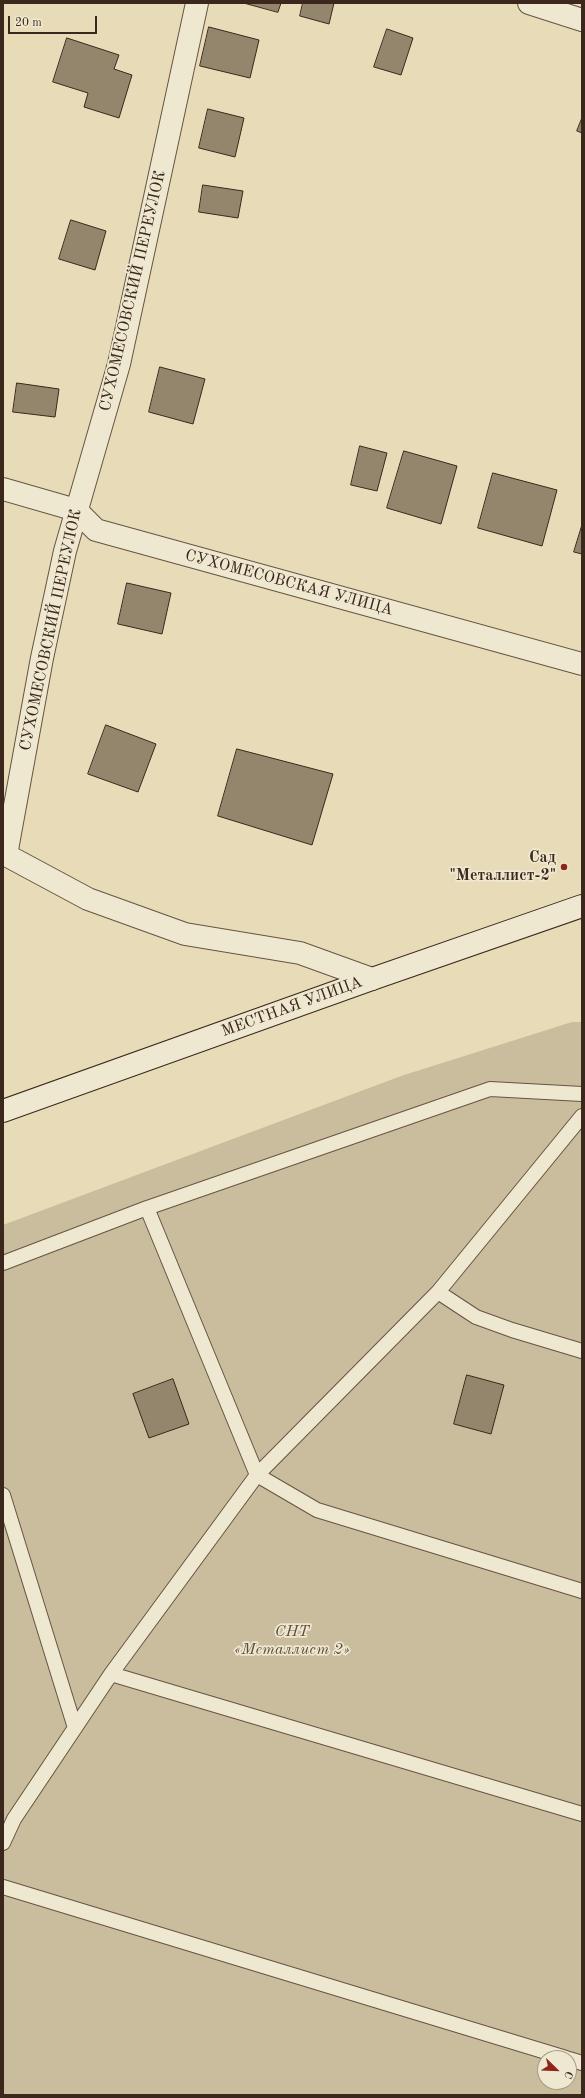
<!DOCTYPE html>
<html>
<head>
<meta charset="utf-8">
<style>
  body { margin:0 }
  #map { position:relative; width:585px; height:2098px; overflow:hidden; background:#e7dcb7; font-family:"Old Standard TT",serif }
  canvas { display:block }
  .frame { position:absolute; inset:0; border:4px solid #3b271c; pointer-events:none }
  .north { position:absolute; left:537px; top:2050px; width:40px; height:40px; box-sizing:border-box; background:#efe8d0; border:1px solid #a79b88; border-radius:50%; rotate:113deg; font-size:11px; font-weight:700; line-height:16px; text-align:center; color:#3b271c }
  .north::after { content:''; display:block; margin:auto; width:14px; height:18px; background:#8f2418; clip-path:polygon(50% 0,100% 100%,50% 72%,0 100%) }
  .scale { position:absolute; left:8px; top:16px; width:89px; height:18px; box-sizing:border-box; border:2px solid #3b271c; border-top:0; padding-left:5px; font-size:12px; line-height:14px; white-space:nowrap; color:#3b271c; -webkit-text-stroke:3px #efe8d0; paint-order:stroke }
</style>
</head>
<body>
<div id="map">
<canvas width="585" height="2098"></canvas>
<div class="frame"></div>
<div class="north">С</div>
<div class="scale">20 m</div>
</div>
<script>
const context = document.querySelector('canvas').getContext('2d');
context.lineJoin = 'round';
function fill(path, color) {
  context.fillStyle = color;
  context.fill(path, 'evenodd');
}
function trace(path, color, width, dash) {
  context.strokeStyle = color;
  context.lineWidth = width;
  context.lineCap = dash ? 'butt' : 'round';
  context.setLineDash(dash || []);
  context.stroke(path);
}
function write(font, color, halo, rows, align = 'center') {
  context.font = font + ' "Old Standard TT",serif';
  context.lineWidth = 3.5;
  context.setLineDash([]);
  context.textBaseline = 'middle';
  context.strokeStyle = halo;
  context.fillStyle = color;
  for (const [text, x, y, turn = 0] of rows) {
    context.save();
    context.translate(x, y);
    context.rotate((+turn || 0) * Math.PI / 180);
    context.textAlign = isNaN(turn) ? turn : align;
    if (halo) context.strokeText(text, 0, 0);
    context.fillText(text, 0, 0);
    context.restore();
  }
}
const green = new Path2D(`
  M 572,1022 L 582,1022 L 582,2095 L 3,2095 L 3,1225 L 401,1076 ZM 545,2058 L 569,2058 L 569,2082 L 545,2082 Z`);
const building = new Path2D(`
  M 244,3 L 281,3 L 278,12 Z
  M 303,3 L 334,3 L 329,24 L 300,16 Z
  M 209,27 L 259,40 L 250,78 L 200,66 Z
  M 387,29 L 413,38 L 401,75 L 374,67 Z
  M 67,38 L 119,55 L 114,69 L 132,75 L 119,118 L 84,107 L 88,93 L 53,82 Z
  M 208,109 L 244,118 L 235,157 L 199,148 Z
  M 582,118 L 582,133 L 577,131 Z
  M 203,185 L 243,191 L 238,218 L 199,212 Z
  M 71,220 L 106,231 L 95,270 L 59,259 Z
  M 160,367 L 205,379 L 193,424 L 149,412 Z
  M 17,383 L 59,389 L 55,417 L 13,412 Z
  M 360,446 L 387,453 L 377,491 L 351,485 Z
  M 404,451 L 457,466 L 441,524 L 387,508 Z
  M 493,473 L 557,490 L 542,546 L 478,528 Z
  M 582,525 L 582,554 L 574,552 Z
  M 127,583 L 171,593 L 162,634 L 118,624 Z
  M 106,725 L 156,744 L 138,792 L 88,774 Z
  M 237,749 L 333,774 L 312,845 L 218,816 Z
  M 467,1375 L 504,1385 L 491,1434 L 454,1424 Z
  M 173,1379 L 189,1424 L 149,1438 L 133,1394 Z`);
const lane = new Path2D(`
  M 147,1208 L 257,1475 L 317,1510 L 582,1591
  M 3,1263 L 147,1208 L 490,1089 L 582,1094
  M 438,1292 L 476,1317 L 512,1330 L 582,1351
  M 3,1495 L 75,1728
  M 111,1674 L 582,1814
  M 3,1843 L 14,1819 L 111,1674 L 257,1475 L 438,1292 L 582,1116
  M 3,1887 L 566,2058
  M 569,2059 L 582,2063`);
const street = new Path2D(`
  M 197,3 L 119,364 L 65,551 L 42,658 L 6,855 L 88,899 L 185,934 L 300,953 L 372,979
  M 529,3 L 582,20
  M 3,489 L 76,510 L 96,530 L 582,664`);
const secondary = new Path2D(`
  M 3,1111 L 372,979 L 582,906`);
const markers = [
  [564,867,4,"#8f2418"]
];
const streetNames = [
  ["СУХОМЕСОВСКИЙ ПЕРЕУЛОК",133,291,-77],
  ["СУХОМЕСОВСКАЯ УЛИЦА",289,583,15],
  ["СУХОМЕСОВСКИЙ ПЕРЕУЛОК",51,630,-78],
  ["МЕСТНАЯ УЛИЦА",292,1007,-20]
];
const poiNames = [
  ["Сад",556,858],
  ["\"Металлист-2\"",556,876]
];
const parkNames = [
  ["СНТ",292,1632],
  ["«Металлист 2»",292,1650]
];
fill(green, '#cabd9d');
fill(building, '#94856d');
trace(building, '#3b271c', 1);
trace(lane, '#665443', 16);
trace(street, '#665443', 24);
trace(secondary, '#3b271c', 24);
trace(lane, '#efe8d0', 14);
trace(street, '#efe8d0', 22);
trace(secondary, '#efe8d0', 22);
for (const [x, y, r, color] of markers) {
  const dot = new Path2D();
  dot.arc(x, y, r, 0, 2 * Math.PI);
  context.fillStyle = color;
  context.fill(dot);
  trace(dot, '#efe8d0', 1.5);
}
write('16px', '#3b271c', '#efe8d0', streetNames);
write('bold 16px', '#3b271c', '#efe8d0', poiNames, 'right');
write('italic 16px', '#5f4c3c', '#efe8d0', parkNames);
</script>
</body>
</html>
